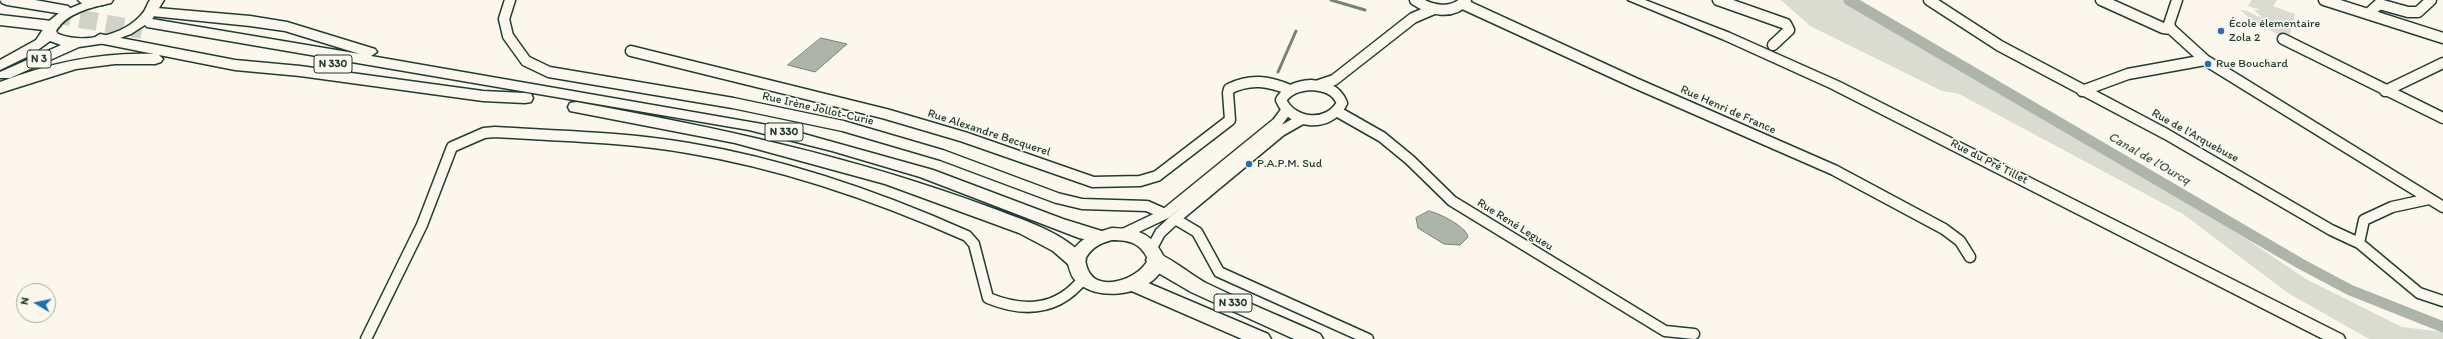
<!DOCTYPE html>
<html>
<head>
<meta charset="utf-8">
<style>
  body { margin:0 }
  #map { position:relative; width:2443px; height:339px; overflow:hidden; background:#fbf7ec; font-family:Itim,sans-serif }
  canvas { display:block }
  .north { position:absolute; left:16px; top:283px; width:40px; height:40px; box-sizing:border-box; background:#fbf7ec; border:1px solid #a3ada2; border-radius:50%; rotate:280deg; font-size:11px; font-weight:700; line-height:16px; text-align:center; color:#1f3d34 }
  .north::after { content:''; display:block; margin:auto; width:14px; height:18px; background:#1f6fb2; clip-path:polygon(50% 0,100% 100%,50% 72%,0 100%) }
</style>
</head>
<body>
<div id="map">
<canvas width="2443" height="339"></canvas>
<div class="north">N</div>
</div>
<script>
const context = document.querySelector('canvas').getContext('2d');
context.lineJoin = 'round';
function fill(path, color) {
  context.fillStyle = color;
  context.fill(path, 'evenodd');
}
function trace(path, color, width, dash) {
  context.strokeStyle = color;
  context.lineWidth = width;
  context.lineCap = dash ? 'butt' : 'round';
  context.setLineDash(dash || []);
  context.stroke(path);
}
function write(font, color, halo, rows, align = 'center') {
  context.font = font + ' Itim,sans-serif';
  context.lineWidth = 3.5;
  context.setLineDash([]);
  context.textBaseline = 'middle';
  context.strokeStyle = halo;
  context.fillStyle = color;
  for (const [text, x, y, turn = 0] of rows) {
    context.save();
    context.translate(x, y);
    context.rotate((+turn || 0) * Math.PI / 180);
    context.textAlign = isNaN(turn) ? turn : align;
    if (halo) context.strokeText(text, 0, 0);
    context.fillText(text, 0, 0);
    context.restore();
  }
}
const green = new Path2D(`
  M 1781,0 L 1852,0 L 1950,65 L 2242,236 L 2306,279 L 2402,327 L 2443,332 L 2443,339 L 2369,339 L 2288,293 L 2183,214 L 1959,94 L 1942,91 L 1810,26 Z
  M 2252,0 L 2277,0 L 2273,6 L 2295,14 L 2289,38 L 2285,38 L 2254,22 L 2240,10 C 2252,10 2255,18 2262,17 L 2254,10 L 2259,10 L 2258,9 L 2248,6 Z`);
const water = new Path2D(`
  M 821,38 L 847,44 L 815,72 L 788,65 Z
  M 1429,211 C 1439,213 1467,227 1468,237 L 1460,245 L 1444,244 L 1418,228 L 1416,218 Z`);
const stream = new Path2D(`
  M 1331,0 L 1365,10
  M 1278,72 L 1296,31`);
const canal = new Path2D(`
  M 1849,0 L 2301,264 L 2350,290 L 2443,327`);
const highwayTunnel = new Path2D(`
  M 53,14 L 142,30`);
const street = new Path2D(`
  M 510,0 L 504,19 L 508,36 L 526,61 L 549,72 L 733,103 L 843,126 L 942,155 L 1057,198 L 1082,204 L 1147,206 L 1165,214
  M 1415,0 C 1431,11 1452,15 1466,0
  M 1718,0 L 1786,24 L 1789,30 L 1773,45
  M 1929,0 L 2000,46 L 2166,134 L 2331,230 L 2359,243 L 2419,293 L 2443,301
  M 2101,0 L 2163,28 L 2171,29
  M 2177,0 L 2169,24 L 2171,29 L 2205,60 L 2443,207
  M 2324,0 L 2443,38
  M 1463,4 L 1635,83 L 1834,170 L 1944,229 L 1960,241 L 1970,257
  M 2368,14 L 2379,4 L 2408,12 L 2418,12 L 2431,0
  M 2283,39 L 2443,118
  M 631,51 L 886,114 L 964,137 L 1093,182 L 1140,181 L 1157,176 L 1230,120 L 1228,93 L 1229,89 C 1250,78 1269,81 1290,90
  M 1311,85 C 1325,86 1336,89 1342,103 C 1329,128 1292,125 1281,100 C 1288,89 1298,86 1311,85 Z
  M 1319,85 L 1334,80 L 1413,18 L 1434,9
  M 2082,91 L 2128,74 L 2205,60
  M 2385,91 L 2443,63
  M 1338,112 L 1382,137 L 1410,160 L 1452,201 L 1665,331 L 1694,334
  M 1175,219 L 1197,232 L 1219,272 L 1368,339
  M 1123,234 L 1165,214 L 1277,123 L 1286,111
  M 2359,243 L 2364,220 L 2392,207 L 2429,199
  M 1152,248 L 1160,233 L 1175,219 L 1281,131 L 1302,119
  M 366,339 L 422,225 L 452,147 L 484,133 L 495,132 C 559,136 624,137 688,148 C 785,164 877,196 967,236 L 974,244 L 988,298 C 1025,313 1058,311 1084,278`);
const secondary = new Path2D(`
  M 1628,0 L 1645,0 L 1730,33 L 1840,82 L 2343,335 L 2345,339 L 2323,339 L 1830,88 L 1722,39 Z`);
const primary = new Path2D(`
  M 90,0 L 113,0 L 111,3 C 92,7 66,13 56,31 L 58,34 C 83,44 124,36 142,14 C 146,10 147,4 150,0 L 164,0 L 151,21 L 131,34 L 106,43 L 79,47 L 10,78 L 0,78 L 0,72 L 61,45 L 50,41 L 31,55 L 0,70 L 0,60 L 36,40 L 48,22 L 59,13 Z
  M 1112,228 C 1140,229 1153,234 1165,259 C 1164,264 1163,270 1159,274 C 1142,296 1095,302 1075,280 C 1070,275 1069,266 1067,260 C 1077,239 1091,234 1112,228 ZM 1112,240 C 1130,240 1140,243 1148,259 C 1141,278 1100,293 1089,272 C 1087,269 1086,264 1085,260 C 1090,248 1100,243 1112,240 Z`);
const highway = new Path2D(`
  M 0,0 L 35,0 L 68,6 L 71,9 L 63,14 L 7,5 L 2,3 Z
  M 78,0 L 109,0 L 110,1 C 105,8 83,7 78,0 Z
  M 157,8 L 250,16 L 287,22 L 375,49 L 377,52 L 371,56 L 779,127 L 933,170 L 1063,219 L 1108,233 L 1111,237 L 1108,241 L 1101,243 L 1079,238 L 920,177 L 832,151 L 749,130 L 147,27 L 144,24 L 147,21 L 152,19 L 360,54 L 285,31 L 250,26 L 152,16 L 149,13 L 152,10 Z
  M 0,15 L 52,21 L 60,26 L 52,31 L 0,25 Z
  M 100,34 L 235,60 L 300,66 L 483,91 L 525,93 L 531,94 L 533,98 L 531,102 L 525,103 L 483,101 L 300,76 L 235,70 L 159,55 L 163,59 L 161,62 L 155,64 L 115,64 L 76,69 L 0,93 L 0,82 C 50,63 100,52 154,54 L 94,42 L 92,39 Z
  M 576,102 C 716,127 855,157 989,207 C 1017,218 1069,233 1086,260 L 1083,265 L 1076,267 L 1069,265 L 1053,251 L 1019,233 L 885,184 L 735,143 L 570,111 L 568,107 L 570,103 Z
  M 1156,253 C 1170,257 1191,275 1206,283 C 1243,301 1282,317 1320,334 L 1323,339 L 1294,339 L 1191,292 L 1155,271 L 1146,260 L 1149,255 Z
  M 1134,277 L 1268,334 L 1271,339 L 1242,339 L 1127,289 L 1124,284 L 1127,279 Z`);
const markers = [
  [2221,31,4,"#1f6fb2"],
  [2208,64,4,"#1f6fb2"],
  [1249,164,4,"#1f6fb2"]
];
const shields = [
  [39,59,24],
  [333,64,38],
  [784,132,38],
  [1233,303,38]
];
const shieldNames = [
  ["N 3",39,59],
  ["N 330",333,64],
  ["N 330",784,132],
  ["N 330",1233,303]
];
const poiNames = [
  ["École élementaire",2229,24],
  ["Zola 2",2229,38],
  ["Rue Bouchard",2216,64],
  ["P.A.P.M. Sud",1257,164]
];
const streetNames = [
  ["Rue Irène Jollot-Curie",818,109,13],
  ["Rue Henri de France",1728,110,24],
  ["Rue Alexandre Becquerel",989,133,18],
  ["Rue de l'Arquebuse",2195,136,29],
  ["Rue du Pré Tillet",1989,162,27],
  ["Rue René Legueu",1515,225,32]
];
const waterNames = [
  ["Canal de l'Ourcq",2149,159,30]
];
fill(green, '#dbdcd1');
fill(water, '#adb4aa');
trace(water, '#74847b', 1);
trace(stream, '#74847b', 3);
trace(canal, '#adb4aa', 11);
trace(highwayTunnel, '#cfd2c7', 18, [18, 9]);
trace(street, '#1f3d34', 13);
trace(secondary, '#1f3d34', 3);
trace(primary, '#1f3d34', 3);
trace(highway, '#1f3d34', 3);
trace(street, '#fbf7ec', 10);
fill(secondary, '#fbf7ec');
fill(primary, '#fbf7ec');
fill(highway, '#fbf7ec');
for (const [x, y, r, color] of markers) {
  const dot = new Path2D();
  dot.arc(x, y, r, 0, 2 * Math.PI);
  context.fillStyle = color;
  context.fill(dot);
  trace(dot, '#fbf7ec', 1.5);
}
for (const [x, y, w] of shields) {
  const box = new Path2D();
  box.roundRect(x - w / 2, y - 9, w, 18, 3);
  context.fillStyle = '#fbf7ec';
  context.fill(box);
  trace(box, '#1f3d34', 1);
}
write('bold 11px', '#1f3d34', null, shieldNames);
write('12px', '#1f3d34', '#fbf7ec', poiNames, 'left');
write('12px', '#1f3d34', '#fbf7ec', streetNames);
write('italic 13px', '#425b52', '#fbf7ec', waterNames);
</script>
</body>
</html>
